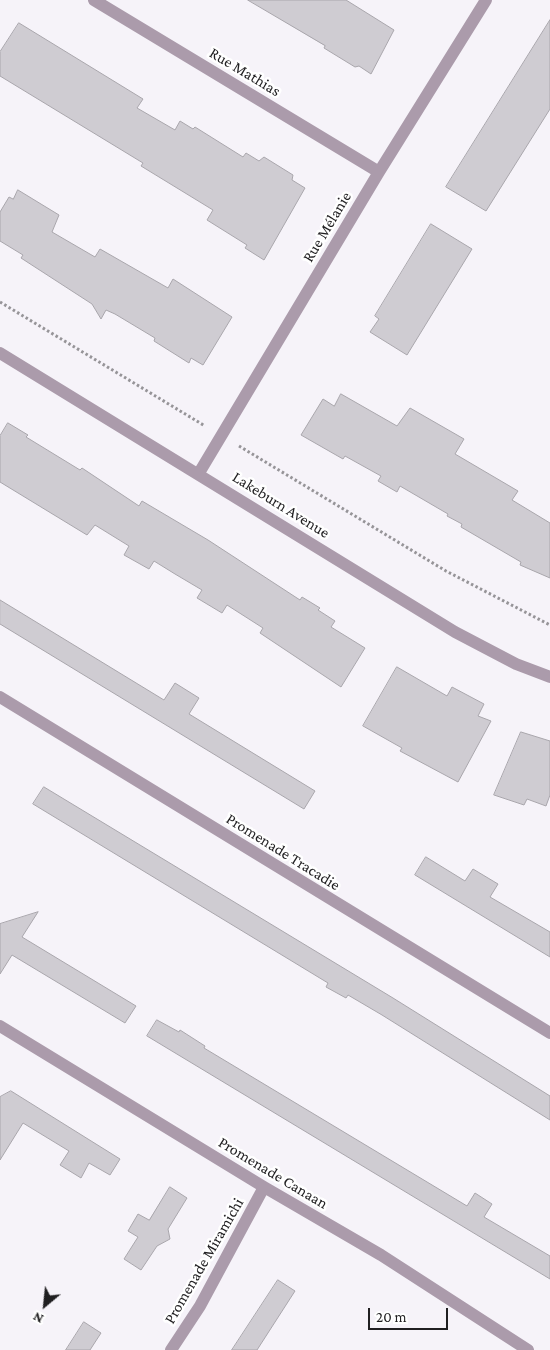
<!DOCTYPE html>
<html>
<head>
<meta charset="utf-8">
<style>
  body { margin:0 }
  #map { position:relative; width:550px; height:1350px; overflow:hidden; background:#f6f3f9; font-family:"Crimson Pro",serif }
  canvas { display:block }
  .north { position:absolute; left:20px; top:1280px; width:50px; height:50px; -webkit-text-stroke:4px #fff; paint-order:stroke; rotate:208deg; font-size:14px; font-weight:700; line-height:20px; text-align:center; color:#201f21 }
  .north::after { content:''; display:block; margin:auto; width:18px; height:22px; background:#201f21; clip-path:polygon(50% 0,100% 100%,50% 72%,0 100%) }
  .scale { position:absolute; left:368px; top:1308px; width:80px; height:22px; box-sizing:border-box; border:2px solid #201f21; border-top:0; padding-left:6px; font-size:15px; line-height:18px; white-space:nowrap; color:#201f21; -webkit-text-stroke:4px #fff; paint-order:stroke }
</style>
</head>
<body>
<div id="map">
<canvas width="550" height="1350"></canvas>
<div class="north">N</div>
<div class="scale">20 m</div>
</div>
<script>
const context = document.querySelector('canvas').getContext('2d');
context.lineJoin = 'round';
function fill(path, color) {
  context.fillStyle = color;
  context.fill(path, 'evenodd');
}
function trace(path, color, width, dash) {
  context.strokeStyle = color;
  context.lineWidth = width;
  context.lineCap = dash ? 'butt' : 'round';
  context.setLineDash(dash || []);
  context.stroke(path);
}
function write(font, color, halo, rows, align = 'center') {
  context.font = font + ' "Crimson Pro",serif';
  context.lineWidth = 5;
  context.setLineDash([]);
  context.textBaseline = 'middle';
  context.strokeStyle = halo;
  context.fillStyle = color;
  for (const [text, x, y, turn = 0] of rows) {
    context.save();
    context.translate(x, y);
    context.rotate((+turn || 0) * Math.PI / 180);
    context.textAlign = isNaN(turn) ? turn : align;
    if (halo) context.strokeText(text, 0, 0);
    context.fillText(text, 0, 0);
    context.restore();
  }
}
const building = new Path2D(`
  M 248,0 L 346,0 L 394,30 L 371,74 L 359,66 L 355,67 L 324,48 L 325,46 Z
  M 550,20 L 550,109 L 486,211 L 446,187 Z
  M 19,23 L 143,99 L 137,108 L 175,130 L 180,121 L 193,129 L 195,127 L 243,157 L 246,153 L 259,161 L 264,157 L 293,175 L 292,180 L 305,188 L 264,260 L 245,248 L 247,245 L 207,220 L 213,210 L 141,166 L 143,163 L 0,76 L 0,52 Z
  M 18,190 L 59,215 L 52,232 L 95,257 L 100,249 L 168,288 L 173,279 L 232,317 L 203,365 L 191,358 L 189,363 L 154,341 L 155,338 L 115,314 L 106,310 L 101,319 L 92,304 L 21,258 L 23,255 L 0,241 L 0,212 L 9,197 L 13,199 Z
  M 431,224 L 472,249 L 407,355 L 370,332 L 379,319 L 375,316 Z
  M 341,394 L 397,426 L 410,408 L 464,439 L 455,454 L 518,491 L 512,500 L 550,523 L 550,578 L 520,565 L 521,562 L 461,527 L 462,524 L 447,516 L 448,514 L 400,486 L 397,492 L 378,481 L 381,476 L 345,456 L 343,459 L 301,435 L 323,399 L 334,406 Z
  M 8,423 L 28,435 L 26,437 L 80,470 L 82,468 L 139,506 L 142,501 L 208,540 L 300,600 L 302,597 L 320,608 L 318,610 L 335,621 L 331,627 L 365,648 L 341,687 L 260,633 L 263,628 L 227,605 L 222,613 L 197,598 L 202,590 L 175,574 L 154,561 L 149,569 L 124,555 L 129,546 L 95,525 L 87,535 L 0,482 L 0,436 Z
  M 0,600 L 164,700 L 175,683 L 199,698 L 189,714 L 315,791 L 304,809 L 0,624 Z
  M 397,667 L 447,696 L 452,687 L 484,704 L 478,716 L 491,721 L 458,782 L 400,751 L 402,748 L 363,726 Z
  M 521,732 L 550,741 L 550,795 L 546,806 L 527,799 L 524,805 L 494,795 Z
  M 44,787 L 393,998 L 550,1096 L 550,1120 L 382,1015 L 348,995 L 346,998 L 326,987 L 328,983 L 33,804 Z
  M 426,857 L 465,881 L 473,869 L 498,884 L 490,897 L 550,932 L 550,957 L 415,875 Z
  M 38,912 L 22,937 L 136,1006 L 125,1023 L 12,955 L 0,974 L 0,924 Z
  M 157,1020 L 179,1032 L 180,1030 L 205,1046 L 204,1048 L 467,1206 L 475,1193 L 492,1204 L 484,1217 L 550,1256 L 550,1279 L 147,1036 Z
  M 11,1091 L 120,1159 L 110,1175 L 89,1163 L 81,1178 L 60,1165 L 69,1151 L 23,1123 L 0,1160 L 0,1097 Z
  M 170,1187 L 187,1198 L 168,1229 L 170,1239 L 157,1246 L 141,1270 L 124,1259 L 138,1237 L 128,1231 L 138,1214 L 149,1220 Z
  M 278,1280 L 295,1291 L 257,1350 L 232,1350 Z
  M 84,1322 L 101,1333 L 90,1350 L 66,1350 Z`);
const path = new Path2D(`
  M 0,302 L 205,426
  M 239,446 L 446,571 L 550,625`);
const minor = new Path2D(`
  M 94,0 L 379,172
  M 0,353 L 455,632 L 516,664 L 550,677
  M 199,473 L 379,172 L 486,0
  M 0,697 L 550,1033
  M 0,1026 L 264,1187 L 381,1255 L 528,1350
  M 171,1350 L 200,1306 L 264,1187`);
const streetNames = [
  ["Rue Mathias",245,72,31],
  ["Rue Mélanie",327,227,-59],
  ["Lakeburn Avenue",281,505,32],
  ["Promenade Tracadie",283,852,32],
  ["Promenade Canaan",273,1173,31],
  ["Promenade Miramichi",204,1261,-60]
];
fill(building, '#cfccd2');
trace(building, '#a9a6ac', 1);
trace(path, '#969498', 3, [2.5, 2.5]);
trace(minor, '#ab9bab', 12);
write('16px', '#201f21', '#fff', streetNames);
</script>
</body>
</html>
